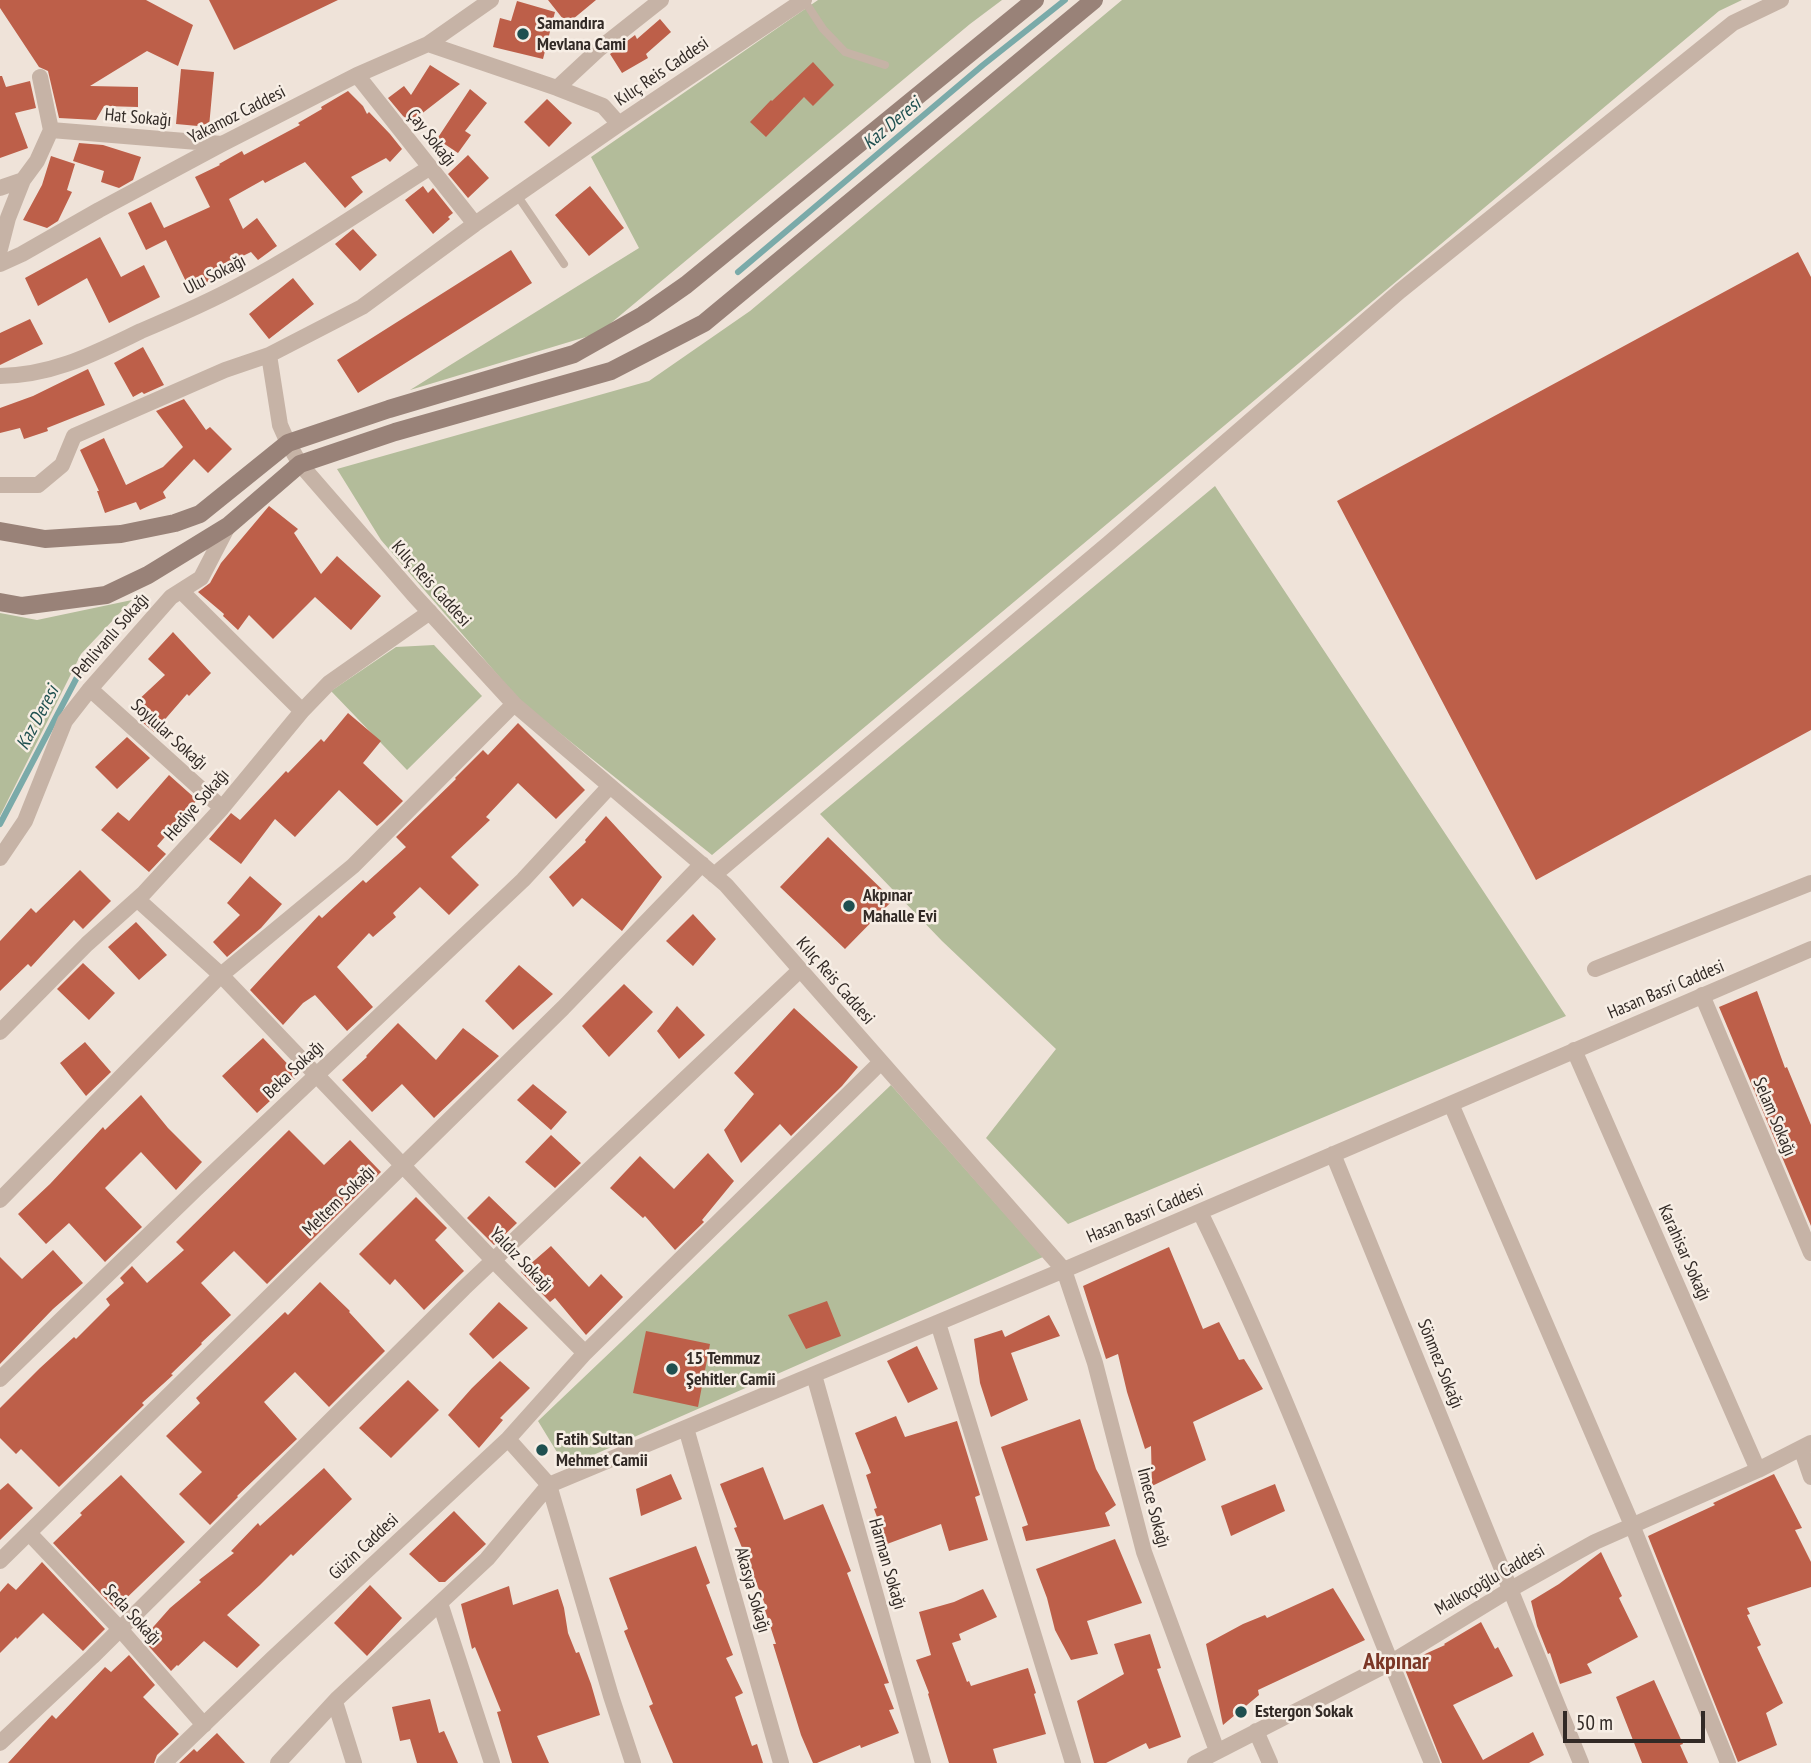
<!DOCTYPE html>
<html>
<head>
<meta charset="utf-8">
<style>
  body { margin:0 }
  #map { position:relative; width:1811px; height:1763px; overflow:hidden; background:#efe3d9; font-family:"PT Sans Narrow",sans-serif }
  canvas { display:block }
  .scale { position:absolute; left:1563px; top:1711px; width:142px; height:32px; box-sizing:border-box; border:4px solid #322a26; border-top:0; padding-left:9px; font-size:21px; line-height:24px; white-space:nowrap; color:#322a26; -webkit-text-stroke:5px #f7eee5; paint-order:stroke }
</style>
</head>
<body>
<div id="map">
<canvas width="1811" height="1763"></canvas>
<div class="scale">50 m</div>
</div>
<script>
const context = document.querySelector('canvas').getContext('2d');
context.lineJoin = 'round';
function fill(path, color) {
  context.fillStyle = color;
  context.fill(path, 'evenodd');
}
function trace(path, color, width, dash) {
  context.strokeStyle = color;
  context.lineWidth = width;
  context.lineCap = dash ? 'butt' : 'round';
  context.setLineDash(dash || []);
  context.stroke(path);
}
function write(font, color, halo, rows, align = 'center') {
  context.font = font + ' "PT Sans Narrow",sans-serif';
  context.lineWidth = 5;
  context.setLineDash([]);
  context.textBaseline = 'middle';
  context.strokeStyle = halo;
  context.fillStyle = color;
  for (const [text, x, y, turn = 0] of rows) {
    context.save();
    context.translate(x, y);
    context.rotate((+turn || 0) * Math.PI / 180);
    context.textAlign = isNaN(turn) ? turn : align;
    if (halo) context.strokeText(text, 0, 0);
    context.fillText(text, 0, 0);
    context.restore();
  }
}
const green = new Path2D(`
  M 818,0 L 1002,0 L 970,24 L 599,333 L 410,390 L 639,248 L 591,157 Z
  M 1122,0 L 1742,0 L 1719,11 L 712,855 L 521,702 L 381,540 L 337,469 L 649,381 L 750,311 Z
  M 1215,486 L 1566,1016 L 1068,1224 L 986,1138 L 1056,1049 L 942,941 L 820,814 Z
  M 132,600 L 81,654 L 0,816 L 0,613 L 37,620 Z
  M 434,645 L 482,696 L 407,770 L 331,691 L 396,647 Z
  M 891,1085 L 1043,1257 L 566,1467 L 538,1421 Z`);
const stream = new Path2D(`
  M 738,272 L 983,65 L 1065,0
  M 0,824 L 84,664`);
const building = new Path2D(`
  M 0,0 L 146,0 L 193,25 L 178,66 L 147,51 L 90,86 L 138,87 L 138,107 L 104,106 L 96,120 L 59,118 L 48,71 L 39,67 L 0,8 Z
  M 209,0 L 338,0 L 234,50 Z
  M 548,0 L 596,0 L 567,24 Z
  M 517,1 L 555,12 L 543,59 L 493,47 L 500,18 L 511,21 Z
  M 660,19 L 671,32 L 646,54 L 648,58 L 622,73 L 610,54 L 635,35 L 637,39 Z
  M 813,62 L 834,85 L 813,106 L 804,97 L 766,137 L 750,122 L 771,100 L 772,101 Z
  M 430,65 L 460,84 L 411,122 L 403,116 L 388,98 L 404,86 L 411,95 Z
  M 181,69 L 214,72 L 209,127 L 176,124 Z
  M 0,76 L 2,76 L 6,87 L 30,81 L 36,108 L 15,113 L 28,148 L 0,158 Z
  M 470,89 L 487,103 L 465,131 L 471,135 L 458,153 L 437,139 Z
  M 348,91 L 363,106 L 367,114 L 369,112 L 390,134 L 402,149 L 390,162 L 386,158 L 351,177 L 363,192 L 345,208 L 305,162 L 265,183 L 263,180 L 229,199 L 243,229 L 257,218 L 277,246 L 258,260 L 251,252 L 212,271 L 215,278 L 190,290 L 166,240 L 146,250 L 128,213 L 151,202 L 164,228 L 210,207 L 195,177 L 220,165 L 219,164 L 242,151 L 244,155 L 300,125 L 298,123 L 322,109 L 321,107 Z
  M 547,99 L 572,123 L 549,147 L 524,122 Z
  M 79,143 L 103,145 L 141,157 L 133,180 L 119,188 L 101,182 L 104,171 L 73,161 Z
  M 468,155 L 489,178 L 468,198 L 448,174 Z
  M 51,156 L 75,164 L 67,190 L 72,192 L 58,221 L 47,228 L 23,220 L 42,185 Z
  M 423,186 L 428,193 L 433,188 L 453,213 L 448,217 L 450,219 L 433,234 L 405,200 Z
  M 590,186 L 624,228 L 589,256 L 555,215 Z
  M 353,229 L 377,255 L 360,271 L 335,244 Z
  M 100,237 L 121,277 L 144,265 L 160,297 L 109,323 L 87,278 L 38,306 L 25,278 Z
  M 511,250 L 532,283 L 358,393 L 337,360 Z
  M 1798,252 L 1811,277 L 1811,730 L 1536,880 L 1337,501 Z
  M 293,278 L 314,304 L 269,339 L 249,314 Z
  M 30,319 L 43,344 L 0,365 L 0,333 Z
  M 143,347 L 164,385 L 144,394 L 142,392 L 133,397 L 114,363 Z
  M 88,369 L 105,405 L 47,428 L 48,431 L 24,439 L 20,428 L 0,433 L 0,408 L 33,396 Z
  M 184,399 L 206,430 L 210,427 L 232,449 L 208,473 L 194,459 L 163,492 L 166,498 L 140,510 L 136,502 L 105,513 L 97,491 L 99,491 L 80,450 L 104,438 L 126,485 L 163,467 L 183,447 L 156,411 Z
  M 269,506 L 298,529 L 294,533 L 321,574 L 337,556 L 381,596 L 351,630 L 315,597 L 273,639 L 249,615 L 238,630 L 223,616 L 224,614 L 198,592 L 210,583 L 221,563 Z
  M 173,632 L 211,673 L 189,696 L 187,694 L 154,732 L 142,722 L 147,717 L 134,704 L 165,675 L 148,659 Z
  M 348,713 L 381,741 L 363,763 L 403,801 L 382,822 L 377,826 L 339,790 L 295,837 L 275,819 L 241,864 L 209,839 L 231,813 L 240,820 L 286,771 L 288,773 L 321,739 L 324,742 Z
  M 518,723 L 585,790 L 556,819 L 518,783 L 486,817 L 490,820 L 451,857 L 479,885 L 449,915 L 420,887 L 393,913 L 396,917 L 373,937 L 369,933 L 337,967 L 373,1007 L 347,1031 L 315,995 L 303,1003 L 283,1025 L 250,990 L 319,915 L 322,918 L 363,880 L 366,883 L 406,847 L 396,837 L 456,779 L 455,778 L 483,750 L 488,755 Z
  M 127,737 L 150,758 L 117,789 L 95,767 Z
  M 169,775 L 197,800 L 157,846 L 166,854 L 149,872 L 101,830 L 118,812 L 129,821 Z
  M 606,816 L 662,877 L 622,931 L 582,898 L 573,907 L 549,877 L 586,842 L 585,840 Z
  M 828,837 L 893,900 L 845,949 L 780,887 Z
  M 80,870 L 111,901 L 83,929 L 74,920 L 31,967 L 28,964 L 0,991 L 0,941 L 31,908 L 36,913 Z
  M 250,876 L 282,904 L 261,928 L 227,957 L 213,942 L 240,915 L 227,903 Z
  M 693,914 L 716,939 L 693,966 L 666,941 Z
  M 136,922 L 167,955 L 139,980 L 108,947 Z
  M 83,963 L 115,993 L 89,1020 L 57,989 Z
  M 519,965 L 553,994 L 513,1030 L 485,1001 Z
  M 624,984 L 653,1012 L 609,1057 L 582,1026 Z
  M 1757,991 L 1785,1068 L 1787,1067 L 1811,1125 L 1811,1226 L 1719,1007 Z
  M 677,1006 L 705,1035 L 679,1059 L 657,1031 Z
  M 794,1008 L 858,1067 L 842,1086 L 791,1136 L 780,1124 L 741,1163 L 724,1130 L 754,1094 L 734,1073 Z
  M 398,1023 L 436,1060 L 463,1028 L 499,1056 L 434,1118 L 402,1084 L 372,1112 L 342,1080 L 367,1057 L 366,1056 Z
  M 263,1038 L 298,1075 L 257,1113 L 222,1076 Z
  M 85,1042 L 111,1072 L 86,1096 L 60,1063 Z
  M 533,1084 L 567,1112 L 551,1130 L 517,1100 Z
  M 141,1095 L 168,1128 L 202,1162 L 176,1190 L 141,1152 L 105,1188 L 142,1227 L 105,1262 L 69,1223 L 46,1244 L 18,1214 L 50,1184 L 103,1127 L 105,1130 Z
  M 289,1130 L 324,1165 L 350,1140 L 381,1172 L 267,1284 L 234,1251 L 201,1283 L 231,1315 L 201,1343 L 202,1344 L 171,1374 L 173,1375 L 142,1403 L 144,1405 L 59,1487 L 21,1449 L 16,1454 L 0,1438 L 0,1408 L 40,1368 L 74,1337 L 76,1339 L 110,1305 L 106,1299 L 124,1283 L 120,1278 L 132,1266 L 147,1283 L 184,1250 L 176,1242 Z
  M 551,1135 L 581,1163 L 555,1188 L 525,1162 Z
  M 708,1153 L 734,1181 L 702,1220 L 704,1222 L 675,1250 L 645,1216 L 643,1218 L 610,1188 L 640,1156 L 674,1189 Z
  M 489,1196 L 517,1223 L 494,1245 L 467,1218 Z
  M 416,1197 L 447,1228 L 435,1240 L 464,1271 L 424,1310 L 395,1279 L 390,1285 L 359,1254 Z
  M 551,1246 L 589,1287 L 601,1274 L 623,1297 L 586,1335 L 555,1298 L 550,1302 L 521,1272 Z
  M 1169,1247 L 1203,1329 L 1219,1322 L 1239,1360 L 1244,1359 L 1263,1389 L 1193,1422 L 1206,1460 L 1152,1486 L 1151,1446 L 1145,1449 L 1127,1392 L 1118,1354 L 1106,1359 L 1083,1286 Z
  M 53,1250 L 83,1283 L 53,1309 L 0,1364 L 0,1257 L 22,1279 Z
  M 320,1282 L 350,1311 L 349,1312 L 385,1351 L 329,1407 L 295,1372 L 264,1402 L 297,1439 L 237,1496 L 238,1497 L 210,1525 L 179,1494 L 202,1472 L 166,1436 L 200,1403 L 196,1398 L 285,1312 L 288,1315 Z
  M 827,1301 L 841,1336 L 806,1349 L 788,1315 Z
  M 499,1302 L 528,1328 L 493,1359 L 469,1334 Z
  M 1049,1315 L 1060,1336 L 1011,1353 L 1028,1400 L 991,1417 L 980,1383 L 974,1339 L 1002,1330 L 1005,1337 Z
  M 646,1331 L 710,1344 L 698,1407 L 633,1393 Z
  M 917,1346 L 938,1389 L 908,1403 L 887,1361 Z
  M 500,1361 L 530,1388 L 500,1418 L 503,1420 L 479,1448 L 448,1415 L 472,1388 Z
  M 408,1380 L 439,1410 L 391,1458 L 359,1428 Z
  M 896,1416 L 905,1437 L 957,1421 L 980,1495 L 975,1497 L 988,1540 L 949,1551 L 941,1524 L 887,1544 L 874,1509 L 877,1508 L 866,1475 L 871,1473 L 855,1433 Z
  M 1080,1419 L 1096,1469 L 1116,1505 L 1105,1513 L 1110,1526 L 1026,1541 L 1022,1527 L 1028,1525 L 1001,1447 Z
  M 763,1467 L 784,1520 L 823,1504 L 851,1571 L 847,1573 L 889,1683 L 884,1684 L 894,1709 L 889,1710 L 899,1733 L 861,1748 L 860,1745 L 817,1763 L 813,1763 L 801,1735 L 773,1644 L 776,1644 L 764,1607 L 766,1607 L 734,1528 L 737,1527 L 720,1484 Z
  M 324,1468 L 352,1499 L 293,1556 L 291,1554 L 260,1585 L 227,1615 L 260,1645 L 237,1668 L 204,1641 L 178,1666 L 177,1665 L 171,1671 L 144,1641 L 149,1636 L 147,1634 L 170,1608 L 201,1582 L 199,1580 L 234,1553 L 231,1551 L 258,1523 L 260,1526 Z
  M 671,1474 L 682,1499 L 641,1516 L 636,1489 Z
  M 1774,1474 L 1802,1528 L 1795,1530 L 1811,1562 L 1811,1587 L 1747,1608 L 1750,1614 L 1747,1615 L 1761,1645 L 1757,1647 L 1783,1703 L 1766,1713 L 1777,1745 L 1738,1762 L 1648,1536 L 1715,1505 L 1713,1503 Z
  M 121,1475 L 185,1542 L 115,1609 L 53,1543 L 82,1515 L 80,1513 Z
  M 8,1483 L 33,1508 L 0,1540 L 0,1490 Z
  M 1275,1484 L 1285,1511 L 1231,1536 L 1221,1506 Z
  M 454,1511 L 486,1544 L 445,1582 L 439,1582 L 409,1554 Z
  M 1115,1539 L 1142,1603 L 1087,1621 L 1098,1654 L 1071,1660 L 1055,1630 L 1047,1598 L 1036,1569 Z
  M 696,1546 L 710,1583 L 706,1585 L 733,1655 L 726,1658 L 743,1693 L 735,1697 L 752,1746 L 757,1744 L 763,1763 L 673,1763 L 649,1706 L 653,1704 L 624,1631 L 628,1629 L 609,1578 Z
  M 1601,1552 L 1622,1596 L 1619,1598 L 1638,1637 L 1587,1664 L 1592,1673 L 1560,1684 L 1550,1653 L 1548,1654 L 1537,1626 L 1531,1601 L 1559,1584 Z
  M 42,1562 L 105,1629 L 83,1651 L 43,1613 L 17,1639 L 16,1637 L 0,1653 L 0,1592 L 8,1583 L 16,1590 Z
  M 370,1585 L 402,1618 L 367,1656 L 334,1623 Z
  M 509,1586 L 513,1605 L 558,1589 L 564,1608 L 568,1633 L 576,1653 L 579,1652 L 591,1684 L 600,1715 L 537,1736 L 549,1763 L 512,1763 L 497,1712 L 501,1711 L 475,1647 L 472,1649 L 461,1604 Z
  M 1333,1588 L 1365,1640 L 1258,1690 L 1259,1695 L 1223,1725 L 1206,1644 L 1243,1624 L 1265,1615 L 1267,1618 Z
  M 983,1589 L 997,1617 L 959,1634 L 961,1640 L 952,1643 L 967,1682 L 969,1681 L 971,1686 L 1028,1668 L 1036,1693 L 1034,1694 L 1046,1734 L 993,1749 L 997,1763 L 949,1763 L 928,1694 L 929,1693 L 916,1660 L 931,1655 L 919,1612 L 954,1602 Z
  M 1481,1622 L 1495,1649 L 1498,1647 L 1513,1676 L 1453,1705 L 1483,1760 L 1533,1732 L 1544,1755 L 1529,1763 L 1442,1763 L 1404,1667 L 1425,1654 L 1445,1645 L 1444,1644 Z
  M 1150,1634 L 1161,1668 L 1157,1669 L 1181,1737 L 1149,1749 L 1146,1743 L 1106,1763 L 1094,1763 L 1077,1701 L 1124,1674 L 1114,1644 Z
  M 129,1655 L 155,1685 L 143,1697 L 179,1734 L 157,1755 L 154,1763 L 8,1763 L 52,1715 L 56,1719 L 105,1667 L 111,1672 Z
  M 1654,1680 L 1683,1744 L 1680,1745 L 1688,1763 L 1642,1763 L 1616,1697 Z
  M 430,1699 L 439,1733 L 444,1731 L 458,1763 L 417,1763 L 410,1739 L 400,1741 L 392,1707 Z
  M 217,1733 L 245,1763 L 179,1763 L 194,1749 L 197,1752 Z`);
const lane = new Path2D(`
  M 804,0 L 823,29 L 845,52 L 885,65
  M 517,195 L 564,264`);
const street = new Path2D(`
  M 804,0 L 619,124 L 475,224 L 362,307 L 269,355 L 280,425 L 288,443 L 300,464 L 413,594 L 514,704 L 726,885 L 1064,1270 L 1095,1363 L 1144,1552 L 1217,1751
  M 428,44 L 557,88 L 603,106 L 619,124
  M 357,75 L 475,224
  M 557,88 L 599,49 L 661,0
  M 51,130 L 222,144
  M 0,188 L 23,180
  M 0,249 L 8,218 L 23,180 L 37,161 L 51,130 L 40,77
  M 0,264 L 22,254 L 99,210 L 222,144 L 357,75 L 428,44 L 491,0
  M 0,376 C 54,375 93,354 141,331 C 174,317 207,303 238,286 C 304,251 366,208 429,168
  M 0,485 L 38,485 L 62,465 L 74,436 L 225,370 L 269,355
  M 181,591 L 302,711
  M 90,689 L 222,808
  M 0,858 L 25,821 L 65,721 L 90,689 L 171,597 L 201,578 L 228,526
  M 714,875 L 1109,543 L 1400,291 L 1733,23 L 1781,0
  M 137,899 L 221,975 L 493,1260 L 585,1353 L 881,1062
  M 1595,969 L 1811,883
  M 1702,995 L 1811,1253
  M 0,1032 L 87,944 L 144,893 L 222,808 L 302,711 L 329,683 L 430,612
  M 1574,1050 L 1758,1470
  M 1451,1104 L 1632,1525 L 1728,1763
  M 1333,1154 L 1581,1763
  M 0,1200 L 221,975 L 353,866 L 514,704
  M 1200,1212 C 1287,1391 1355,1579 1432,1763
  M 938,1323 L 1073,1763
  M 814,1375 L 923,1763
  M 0,1379 L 196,1189 L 523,880 L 610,786
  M 686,1428 L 781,1763
  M 508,1439 L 549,1485 L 1064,1270 L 1811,949
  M 1801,1448 L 1811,1477
  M 29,1533 L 120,1629 L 204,1725
  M 0,1561 L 563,1008 L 702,864
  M 440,1603 L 492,1763
  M 335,1702 L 354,1763
  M 1256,1731 L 1270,1763
  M 0,1743 L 92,1657 L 464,1288 L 800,970
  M 164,1763 L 273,1658 L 508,1439 L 585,1353
  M 278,1763 L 338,1698 L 487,1559 L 549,1485 L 611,1696 L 633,1763
  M 1195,1763 L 1390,1663 L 1511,1589 L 1595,1542 L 1758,1470 L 1811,1443`);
const secondary = new Path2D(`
  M 0,531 L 45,539 L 121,534 L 175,523 L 200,514 L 288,443 L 389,409 L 574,354 L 643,315 L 686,285 L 1035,0
  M 0,602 L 22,606 L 106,595 L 148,575 L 228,526 L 300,464 L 395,432 L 611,371 L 704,323 L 1094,0`);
const markers = [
  [523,34,7,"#1f5050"],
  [849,906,7,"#1f5050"],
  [672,1369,7,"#1f5050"],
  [542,1450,7,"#1f5050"],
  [1241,1712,7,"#1f5050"]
];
const poiNames = [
  ["Samandıra",537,24],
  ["Mevlana Cami",537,45],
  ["Akpınar",863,896],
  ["Mahalle Evi",863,917],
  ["15 Temmuz",686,1359],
  ["Şehitler Camii",686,1380],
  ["Fatih Sultan",556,1440],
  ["Mehmet Camii",556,1461],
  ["Estergon Sokak",1255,1712]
];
const streetNames = [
  ["Kılıç Reis Caddesi",662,72,-34],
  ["Yakamoz Caddesi",237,115,-27],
  ["Hat Sokağı",138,118,5],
  ["Çay Sokağı",431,138,52],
  ["Ulu Sokağı",215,275,-27],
  ["Kılıç Reis Caddesi",431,584,48],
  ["Pehlivanlı Sokağı",111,636,-49],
  ["Soylular Sokağı",169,735,42],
  ["Hediye Sokağı",197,805,-49],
  ["Kılıç Reis Caddesi",835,981,49],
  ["Hasan Basri Caddesi",1666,990,-23],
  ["Beka Sokağı",294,1070,-43],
  ["Selam Sokağı",1774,1117,67],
  ["Meltem Sokağı",339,1201,-44],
  ["Hasan Basri Caddesi",1145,1214,-23],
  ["Karahisar Sokağı",1684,1253,66],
  ["Yaldız Sokağı",521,1260,46],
  ["Sönmez Sokağı",1440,1364,68],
  ["İmece Sokağı",1153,1508,75],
  ["Güzin Caddesi",364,1547,-43],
  ["Harman Sokağı",887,1564,74],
  ["Malkoçoğlu Caddesi",1490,1580,-30],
  ["Akasya Sokağı",752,1590,74],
  ["Seda Sokağı",132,1615,47]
];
const waterNames = [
  ["Kaz Deresi",892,124,-40],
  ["Kaz Deresi",38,718,-62]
];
const districtNames = [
  ["Akpınar",1396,1662]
];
fill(green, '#b3bc9a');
trace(stream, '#7aaaa9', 6);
fill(building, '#bd5f49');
trace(lane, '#c6b3a6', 8);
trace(street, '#c6b3a6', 16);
trace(secondary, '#998278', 18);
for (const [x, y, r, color] of markers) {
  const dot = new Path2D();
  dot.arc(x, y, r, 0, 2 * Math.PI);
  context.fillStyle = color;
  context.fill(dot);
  trace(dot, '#f7eee5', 2.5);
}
write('bold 18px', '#322a26', '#f7eee5', poiNames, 'left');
write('18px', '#322a26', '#f7eee5', streetNames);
write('italic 19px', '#1f5050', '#f7eee5', waterNames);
write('bold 24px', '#7b3626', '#f7eee5', districtNames);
</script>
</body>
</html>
